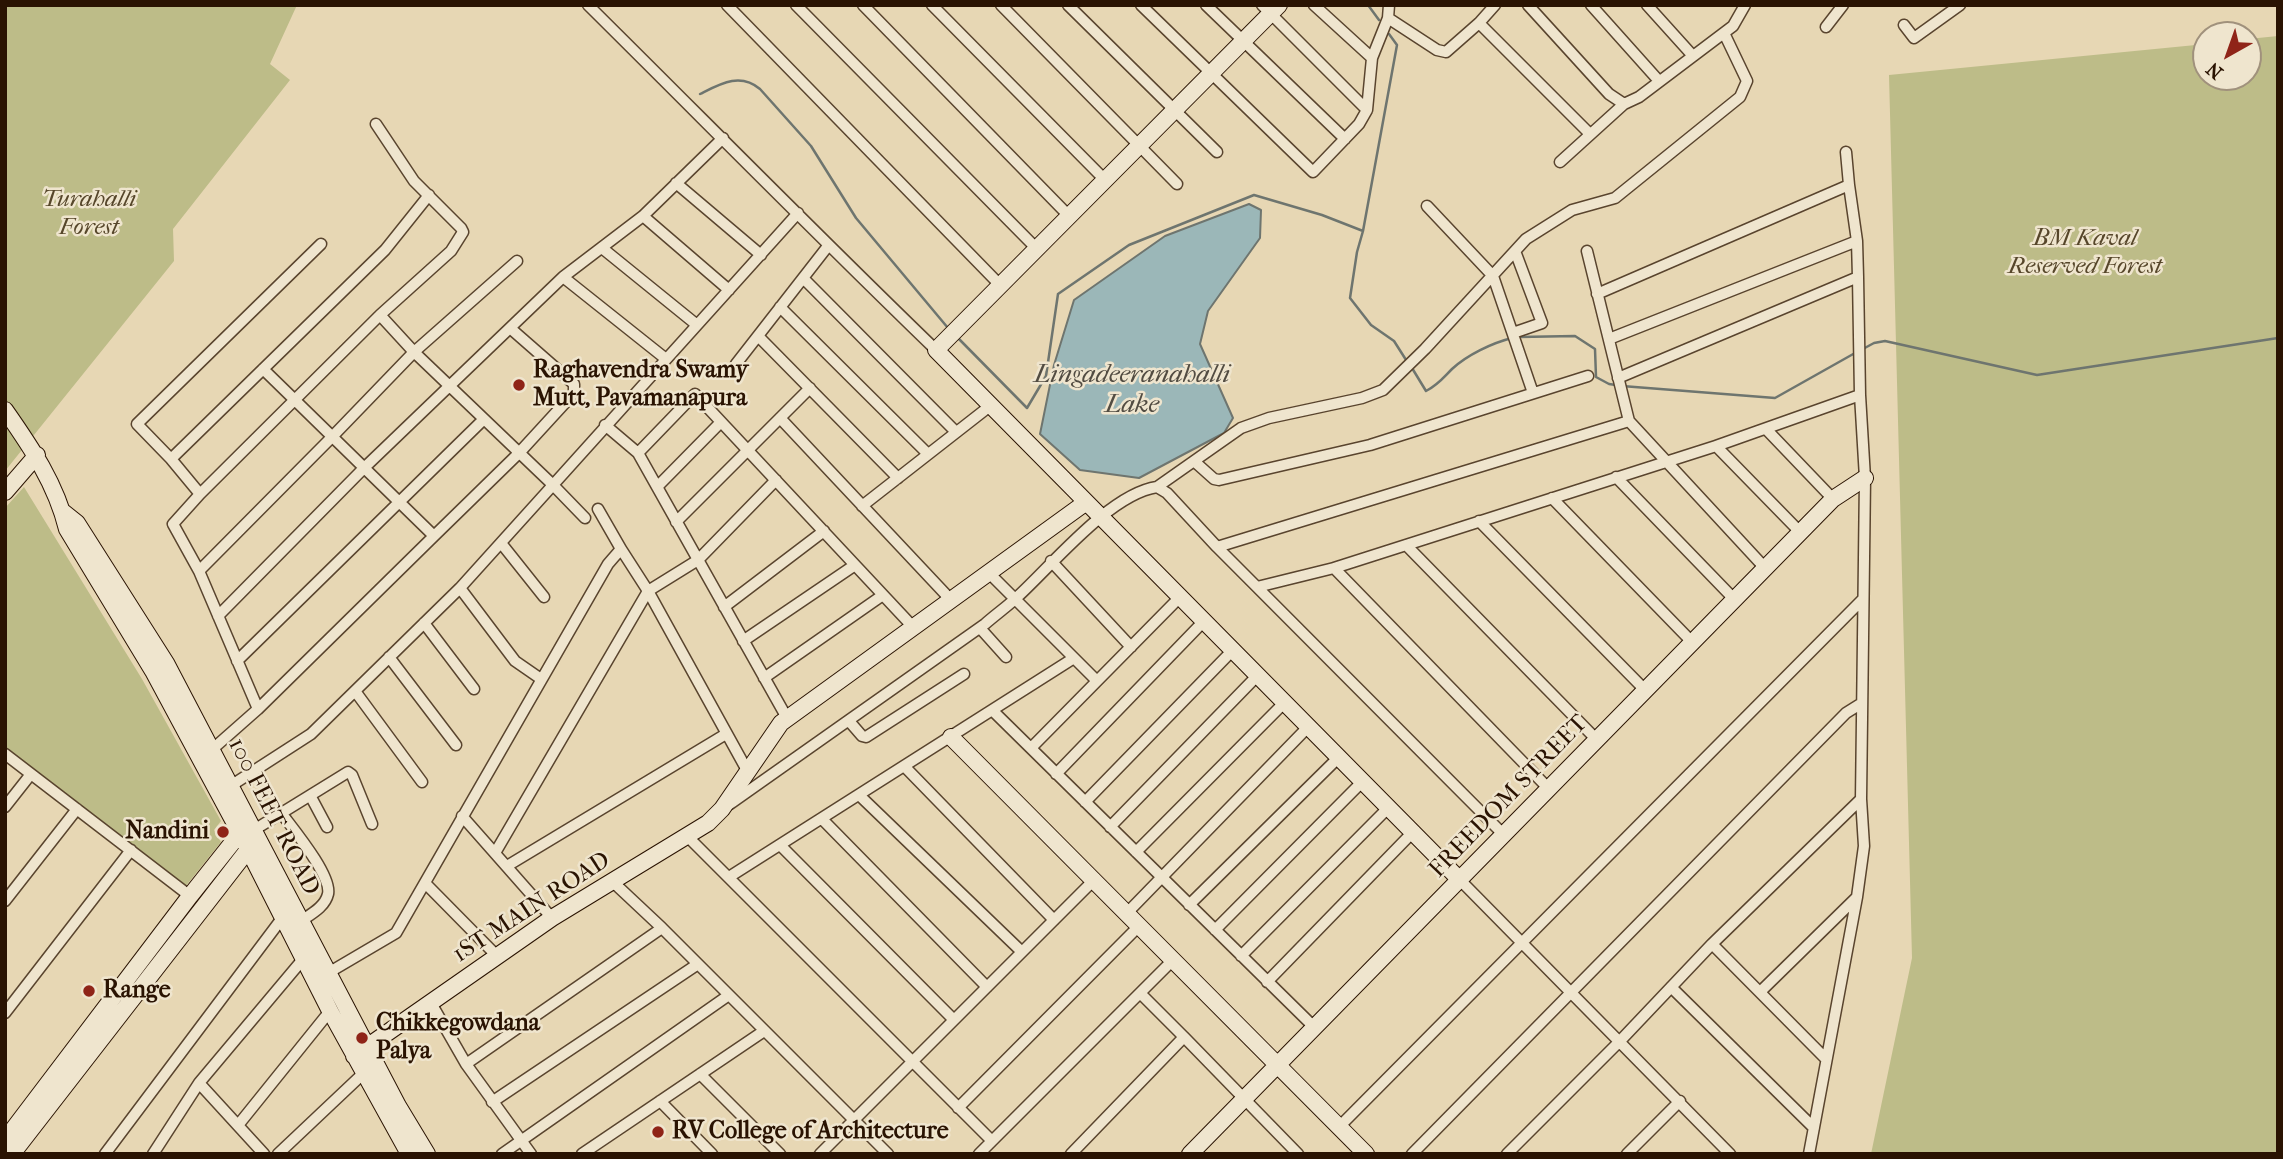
<!DOCTYPE html>
<html>
<head>
<meta charset="utf-8">
<style>
  body { margin:0 }
  #map { position:relative; width:2283px; height:1159px; overflow:hidden; background:#e7d7b4; font-family:"IM FELL French Canon",serif }
  canvas { display:block }
  .frame { position:absolute; inset:0; border:7px solid #2a1302; pointer-events:none }
  .north { position:absolute; left:2192px; top:21px; width:70px; height:70px; box-sizing:border-box; background:#efe5ce; border:2px solid #a0917c; border-radius:50%; rotate:220deg; font-size:19px; font-weight:700; line-height:28px; text-align:center; color:#2a1302 }
  .north::after { content:''; display:block; margin:auto; width:24px; height:32px; background:#8f2418; clip-path:polygon(50% 0,100% 100%,50% 72%,0 100%) }
</style>
</head>
<body>
<div id="map">
<canvas width="2283" height="1159"></canvas>
<div class="frame"></div>
<div class="north">N</div>
</div>
<script>
const context = document.querySelector('canvas').getContext('2d');
context.lineJoin = 'round';
function fill(path, color) {
  context.fillStyle = color;
  context.fill(path, 'evenodd');
}
function trace(path, color, width, dash) {
  context.strokeStyle = color;
  context.lineWidth = width;
  context.lineCap = dash ? 'butt' : 'round';
  context.setLineDash(dash || []);
  context.stroke(path);
}
function write(font, color, halo, rows, align = 'center') {
  context.font = font + ' "IM FELL French Canon",serif';
  context.lineWidth = 5;
  context.setLineDash([]);
  context.textBaseline = 'middle';
  context.strokeStyle = halo;
  context.fillStyle = color;
  for (const [text, x, y, turn = 0] of rows) {
    context.save();
    context.translate(x, y);
    context.rotate((+turn || 0) * Math.PI / 180);
    context.textAlign = isNaN(turn) ? turn : align;
    if (halo) context.strokeText(text, 0, 0);
    context.fillText(text, 0, 0);
    context.restore();
  }
}
const green = new Path2D(`
  M 5,5 L 297,5 L 270,64 L 290,80 L 173,229 L 174,261 L 5,471 Z
  M 2278,36 L 2278,1154 L 1871,1154 L 1912,958 L 1889,75 L 2206,44 L 2206,77 L 2248,77 L 2248,39 Z
  M 24,487 L 142,679 L 221,821 L 214,830 L 221,842 L 185,887 L 5,749 L 5,508 Z`);
const water = new Path2D(`
  M 1249,204 L 1261,210 L 1260,238 L 1208,311 L 1200,344 L 1233,418 L 1224,433 L 1139,478 L 1080,470 L 1040,434 L 1054,365 L 1074,300 L 1165,236 Z`);
const stream = new Path2D(`
  M 1368,5 L 1379,20
  M 700,94 C 720,84 740,72 760,89 L 811,146 L 856,218 L 948,328
  M 1363,231 L 1397,45 L 1389,34
  M 1519,337 L 1575,336 L 1595,349 L 1596,377 L 1609,384 L 1616,385
  M 958,338 L 1027,408 L 1046,376 L 1058,294 L 1129,245 L 1254,195 L 1322,215 L 1363,231 L 1357,252 L 1350,298 L 1371,325 L 1394,341 L 1408,363
  M 1861,350 L 1874,343 L 1885,341 L 2037,375 L 2278,338
  M 1412,368 L 1426,391 C 1438,385 1443,378 1452,369 C 1467,355 1492,343 1512,338
  M 1622,386 L 1775,398 L 1855,353`);
const street = new Path2D(`
  M 588,5 C 704,120 819,237 936,350
  M 727,5 L 1000,285
  M 796,5 L 1037,249
  M 863,5 L 1069,216
  M 932,5 L 1105,180
  M 1001,5 L 1177,184
  M 1068,5 L 1217,152
  M 1141,5 L 1313,172 L 1359,124 L 1367,110 L 1372,58 L 1314,5
  M 1206,5 L 1345,139
  M 1262,5 L 1367,110
  M 1528,5 L 1609,94 L 1624,104 L 1639,97 L 1733,26 L 1745,5
  M 1591,5 L 1659,81
  M 1647,5 L 1693,56
  M 1388,18 L 1437,50 L 1446,52 L 1479,23 L 1495,5
  M 1479,23 L 1590,134
  M 1904,25 L 1914,38 L 1960,5
  M 1826,27 L 1843,5
  M 1372,58 L 1388,18 L 1389,5
  M 1846,152 L 1849,185
  M 1560,162 L 1624,104
  M 676,183 L 761,255
  M 1427,206 L 1493,276 L 1533,393
  M 643,216 L 729,290
  M 602,248 L 697,325
  M 1587,251 L 1629,421
  M 563,277 L 666,359
  M 803,278 L 956,432
  M 1597,294 L 1849,185 L 1857,241
  M 780,307 L 928,454
  M 380,315 L 414,352 L 553,485 L 798,213
  M 1513,333 L 1542,323 L 1515,251
  M 758,336 L 898,478
  M 1609,339 L 1857,241 L 1858,277
  M 736,364 L 828,246
  M 263,369 L 434,536
  M 1618,378 L 1858,277 L 1860,395
  M 780,418 L 951,600
  M 605,425 L 638,453 L 787,718
  M 1766,429 L 1833,499
  M 1716,446 L 1860,395 L 1865,478 L 1861,799 L 1864,846 L 1857,897 L 1809,1154
  M 638,453 L 695,394 L 914,628
  M 171,459 L 385,250 L 429,195
  M 1195,462 L 1214,479 L 1219,480 L 1370,445 L 1588,376
  M 1616,477 L 1734,599
  M 657,487 L 721,422
  M 1157,487 L 1241,428 L 1269,418 L 1362,398 L 1383,390 L 1425,349 L 1526,239 L 1572,210 L 1615,198 L 1740,97 L 1747,81 L 1724,33
  M 200,494 L 380,315 L 451,251 L 463,232 L 461,228 L 414,181 L 376,124
  M 1552,498 L 1692,642
  M 862,506 L 990,406
  M 598,509 L 621,549
  M 1479,521 L 1645,690
  M 676,522 L 810,388
  M 501,543 L 544,597
  M 1406,545 L 1597,740
  M 1217,547 L 1629,421 L 1765,568
  M 1051,561 L 1131,647
  M 1334,568 L 1716,446 L 1800,532
  M 199,571 L 331,438 L 414,352 L 517,261
  M 989,573 L 1097,681
  M 1257,587 L 1334,568 L 1549,789
  M 460,588 L 553,485 L 585,518
  M 724,607 L 824,531
  M 218,616 L 364,468 L 563,277 L 643,216 L 723,138
  M 424,623 L 474,689
  M 980,628 L 1006,657
  M 743,641 L 855,565
  M 389,657 L 456,745
  M 237,661 L 484,419
  M 764,678 L 883,595
  M 355,691 L 422,782
  M 258,709 L 199,571 L 173,524 L 200,494 L 171,459 L 137,424 L 321,244
  M 992,710 L 1314,1027
  M 849,721 L 862,736 L 866,737 L 964,674
  M 1031,748 L 1179,598
  M 5,754 L 190,896
  M 207,754 L 258,709 L 434,536 L 519,453 L 574,393 L 574,384 L 510,328
  M 904,766 L 1054,920
  M 1056,774 L 1203,622
  M 232,785 L 311,734 L 460,588 L 515,661 L 541,679
  M 859,795 L 1022,952
  M 311,797 L 327,827
  M 1085,802 L 1232,651
  M 730,804 L 985,624 C 994,616 1005,608 1014,600 C 1050,568 1109,494 1157,487 L 1167,493 L 1217,547 L 1504,835
  M 5,807 L 31,774
  M 282,814 C 294,830 332,876 328,894 C 325,907 311,914 301,921
  M 462,816 L 552,918
  M 822,819 L 987,987
  M 1110,827 L 1257,676
  M 254,830 L 348,772 L 352,775 L 372,824
  M 688,837 L 992,1141 L 1172,961
  M 780,845 L 954,1020
  M 1136,852 L 1284,703
  M 495,853 L 648,591 L 698,560 L 776,480
  M 507,866 L 726,734
  M 729,877 L 1074,658
  M 1460,880 L 1730,1154
  M 613,882 L 662,928 L 888,1154
  M 425,883 L 496,955
  M 5,901 L 77,809
  M 1189,905 L 1338,758
  M 1126,914 L 1308,727
  M 1215,930 L 1362,782
  M 1712,944 L 1826,1059
  M 1241,956 L 1388,808
  M 328,973 L 396,933 L 608,564 L 621,549 L 648,591 L 748,772
  M 1267,982 L 1412,833
  M 1671,987 L 1814,1128
  M 1760,992 L 1857,897
  M 1140,993 L 1184,1037
  M 431,1003 L 466,1064 L 531,1154
  M 5,1013 L 131,850
  M 466,1064 L 662,928
  M 700,1074 L 780,1154
  M 199,1083 L 264,1154
  M 660,1101 L 712,1154
  M 492,1102 L 698,964
  M 958,1108 L 1138,927
  M 239,1124 L 330,1011
  M 1339,1127 L 1863,599
  M 105,1154 L 283,917
  M 153,1154 L 199,1083 L 304,958
  M 278,1154 L 368,1069
  M 502,1154 L 729,995
  M 582,1154 L 764,1031
  M 820,1154 L 1093,881
  M 979,1154 L 992,1141
  M 1071,1154 L 1184,1037 L 1298,1154
  M 1412,1154 L 1846,713 L 1862,703
  M 1507,1154 L 1620,1041 L 1712,944 L 1861,799
  M 1627,1154 L 1680,1101`);
const secondary = new Path2D(`
  M 1279,5 L 936,350 L 1460,880
  M 5,410 C 31,447 56,484 67,529 L 153,671 L 240,833 L 330,1011 L 409,1154
  M 5,492 L 37,455
  M 62,511 L 77,523 L 166,663 L 398,1106 L 427,1154
  M 951,737 L 1366,1154
  M 354,1056 L 552,918 L 708,823 L 722,809 L 781,723 L 1085,503
  M 5,1140 L 190,896 L 244,828
  M 12,1154 L 254,842
  M 1190,1154 L 1833,499 L 1865,478`);
const markers = [
  [519,385,7,"#8f2418"],
  [223,832,7,"#8f2418"],
  [89,991,7,"#8f2418"],
  [362,1038,7,"#8f2418"],
  [658,1132,7,"#8f2418"]
];
const parkNames = [
  ["Turahalli",89,200],
  ["Forest",89,228],
  ["BM Kaval",2085,239],
  ["Reserved Forest",2085,267]
];
const poiNames = [
  ["Raghavendra Swamy",533,371],
  ["Mutt, Pavamanapura",533,399],
  ["Nandini",209,832,"right"],
  ["Range",103,991],
  ["Chikkegowdana",376,1024],
  ["Palya",376,1052],
  ["RV College of Architecture",672,1132]
];
const streetNames = [
  ["FREEDOM STREET",1509,797,-46],
  ["100 FEET ROAD",273,817,63],
  ["1ST MAIN ROAD",532,908,-33]
];
const waterNames = [
  ["Lingadeeranahalli",1132,376],
  ["Lake",1132,406]
];
fill(green, '#bdbc88');
fill(water, '#9bb7b8');
trace(water, '#6e756f', 2);
trace(stream, '#6e756f', 2.5);
trace(street, '#59442e', 13);
trace(secondary, '#2a1302', 18);
trace(street, '#efe5ce', 10);
trace(secondary, '#efe5ce', 16);
for (const [x, y, r, color] of markers) {
  const dot = new Path2D();
  dot.arc(x, y, r, 0, 2 * Math.PI);
  context.fillStyle = color;
  context.fill(dot);
  trace(dot, '#efe5ce', 2.5);
}
write('italic 24px', '#56462a', '#efe5ce', parkNames);
write('bold 24px', '#2a1302', '#efe5ce', poiNames, 'left');
write('24px', '#2a1302', '#efe5ce', streetNames);
write('italic 26px', '#524c42', '#efe5ce', waterNames);
</script>
</body>
</html>
